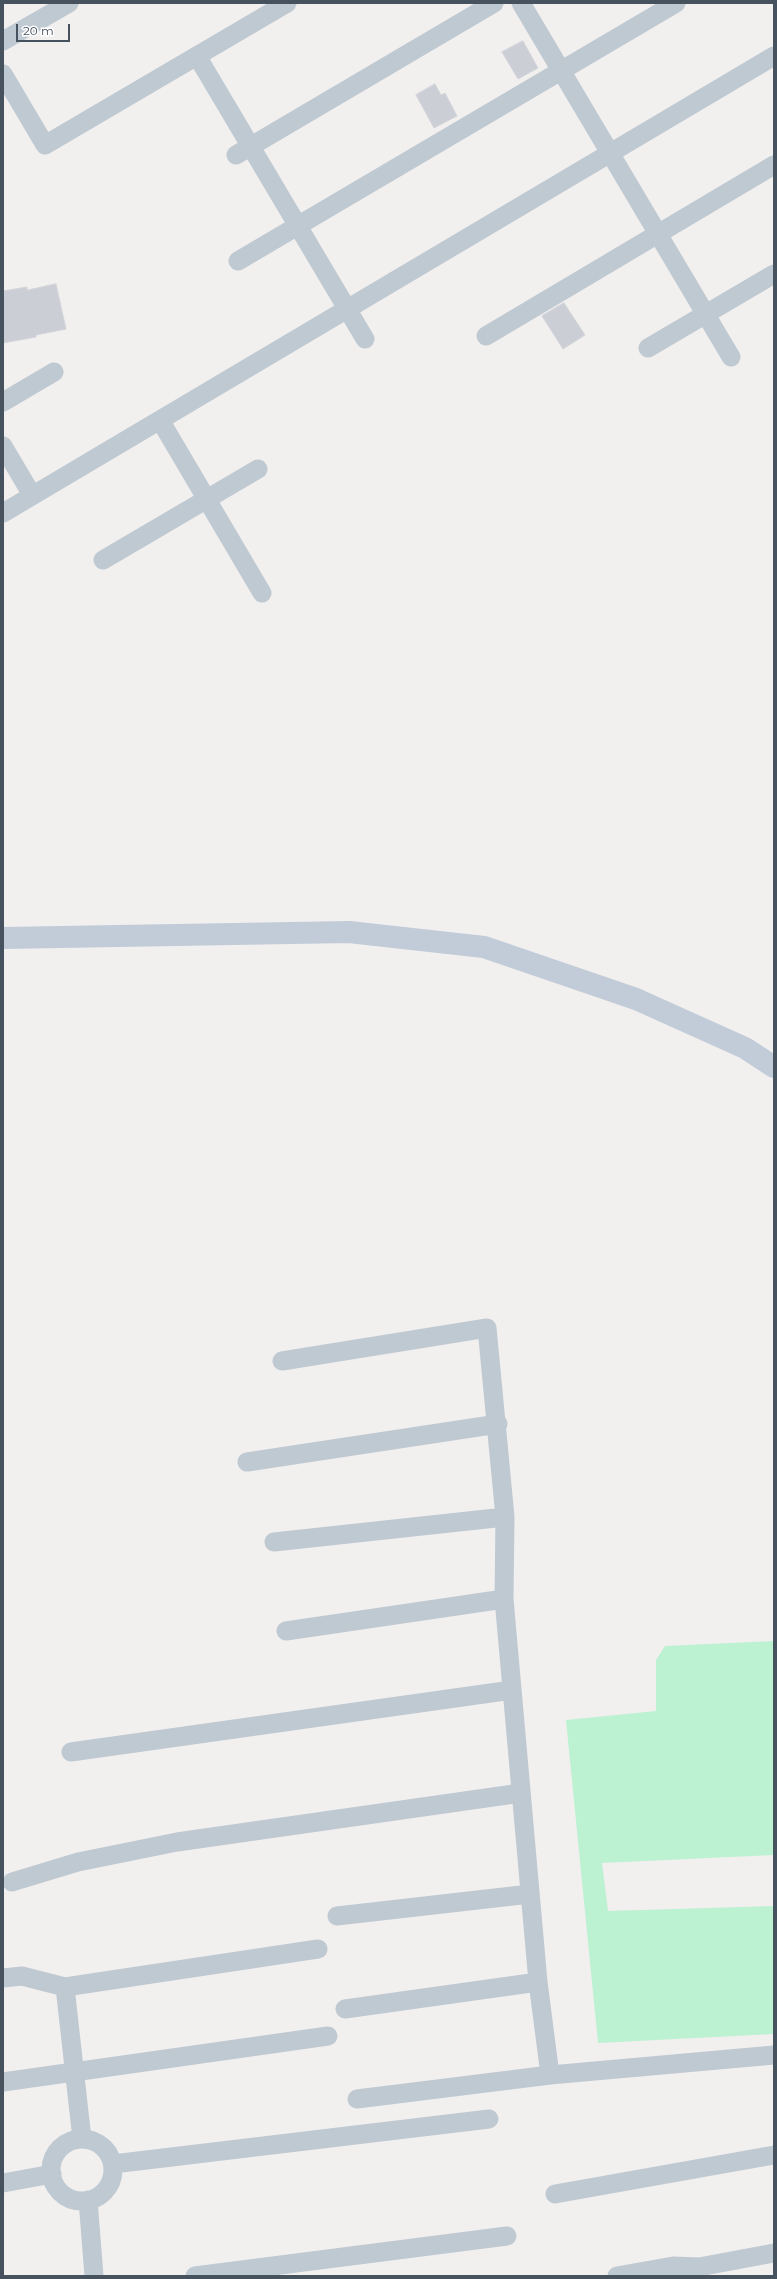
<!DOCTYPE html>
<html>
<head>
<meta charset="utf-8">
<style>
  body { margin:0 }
  #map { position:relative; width:777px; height:2279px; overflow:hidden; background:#f2efef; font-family:Montserrat,sans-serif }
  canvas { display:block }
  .frame { position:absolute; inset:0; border:4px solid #46525d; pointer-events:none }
  .scale { position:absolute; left:16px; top:24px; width:54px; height:18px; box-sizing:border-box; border:2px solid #46525d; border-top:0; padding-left:5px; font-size:12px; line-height:14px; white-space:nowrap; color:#46525d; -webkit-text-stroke:3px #fff; paint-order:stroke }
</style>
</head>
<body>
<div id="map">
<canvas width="777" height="2279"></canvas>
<div class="frame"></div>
<div class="scale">20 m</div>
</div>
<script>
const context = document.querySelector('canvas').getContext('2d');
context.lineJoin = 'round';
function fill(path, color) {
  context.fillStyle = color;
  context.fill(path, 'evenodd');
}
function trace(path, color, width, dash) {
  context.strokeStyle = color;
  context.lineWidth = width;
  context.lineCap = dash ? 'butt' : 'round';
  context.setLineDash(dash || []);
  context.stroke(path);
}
const green = new Path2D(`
  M 774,1641 L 774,1855 L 602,1863 L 608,1911 L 774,1906 L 774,2034 L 598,2043 L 566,1720 L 656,1711 L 656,1660 L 665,1646 Z`);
const building = new Path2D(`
  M 523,41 L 538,68 L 518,79 L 502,52 Z
  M 435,84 L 441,95 L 445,93 L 457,116 L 434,128 L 416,95 Z
  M 56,284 L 66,329 L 36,335 L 36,337 L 3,343 L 3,291 L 27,287 L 27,290 Z
  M 564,303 L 585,335 L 563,349 L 542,316 Z`);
const street = new Path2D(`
  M 521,3 L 731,357
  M 3,41 L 69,3
  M 197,56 L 365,339
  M 3,74 L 45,145 L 287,3
  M 236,155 L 494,3
  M 238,261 L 676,3
  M 486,336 L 774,165
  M 648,348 L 774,274
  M 3,402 L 54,372
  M 160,420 L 262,593
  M 3,446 L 32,495
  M 3,513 L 774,56
  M 103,560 L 258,469
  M 282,1361 L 487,1328 L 505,1517 L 504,1599 L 538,1982 L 550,2075
  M 247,1462 L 498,1424
  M 274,1542 L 505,1517
  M 286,1631 L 504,1599
  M 71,1752 L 512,1690
  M 12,1882 L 78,1862 L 177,1842 L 521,1793
  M 337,1916 L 530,1894
  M 3,1978 L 22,1976 L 65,1987 L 318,1949
  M 65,1987 L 82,2139
  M 345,2009 L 538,1982
  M 3,2082 L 328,2036
  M 357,2099 L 550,2075 L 774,2055
  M51 2170a31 31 0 1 1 62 0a31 31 0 1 1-62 0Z
  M 113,2164 L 489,2119
  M 3,2183 L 52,2174
  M 555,2194 L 774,2155
  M 88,2200 L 94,2276
  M 195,2276 L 507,2236
  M 617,2276 L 673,2266 L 699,2267 L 774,2253`);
const secondary = new Path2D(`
  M 3,938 L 349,932 L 484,947 L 636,999 L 745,1048 L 774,1067`);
fill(green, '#bcf1d2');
fill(building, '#cbced4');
trace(building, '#d3d5db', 1);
trace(street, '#bfc9d1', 19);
trace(secondary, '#c1ccd8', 22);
</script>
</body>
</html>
